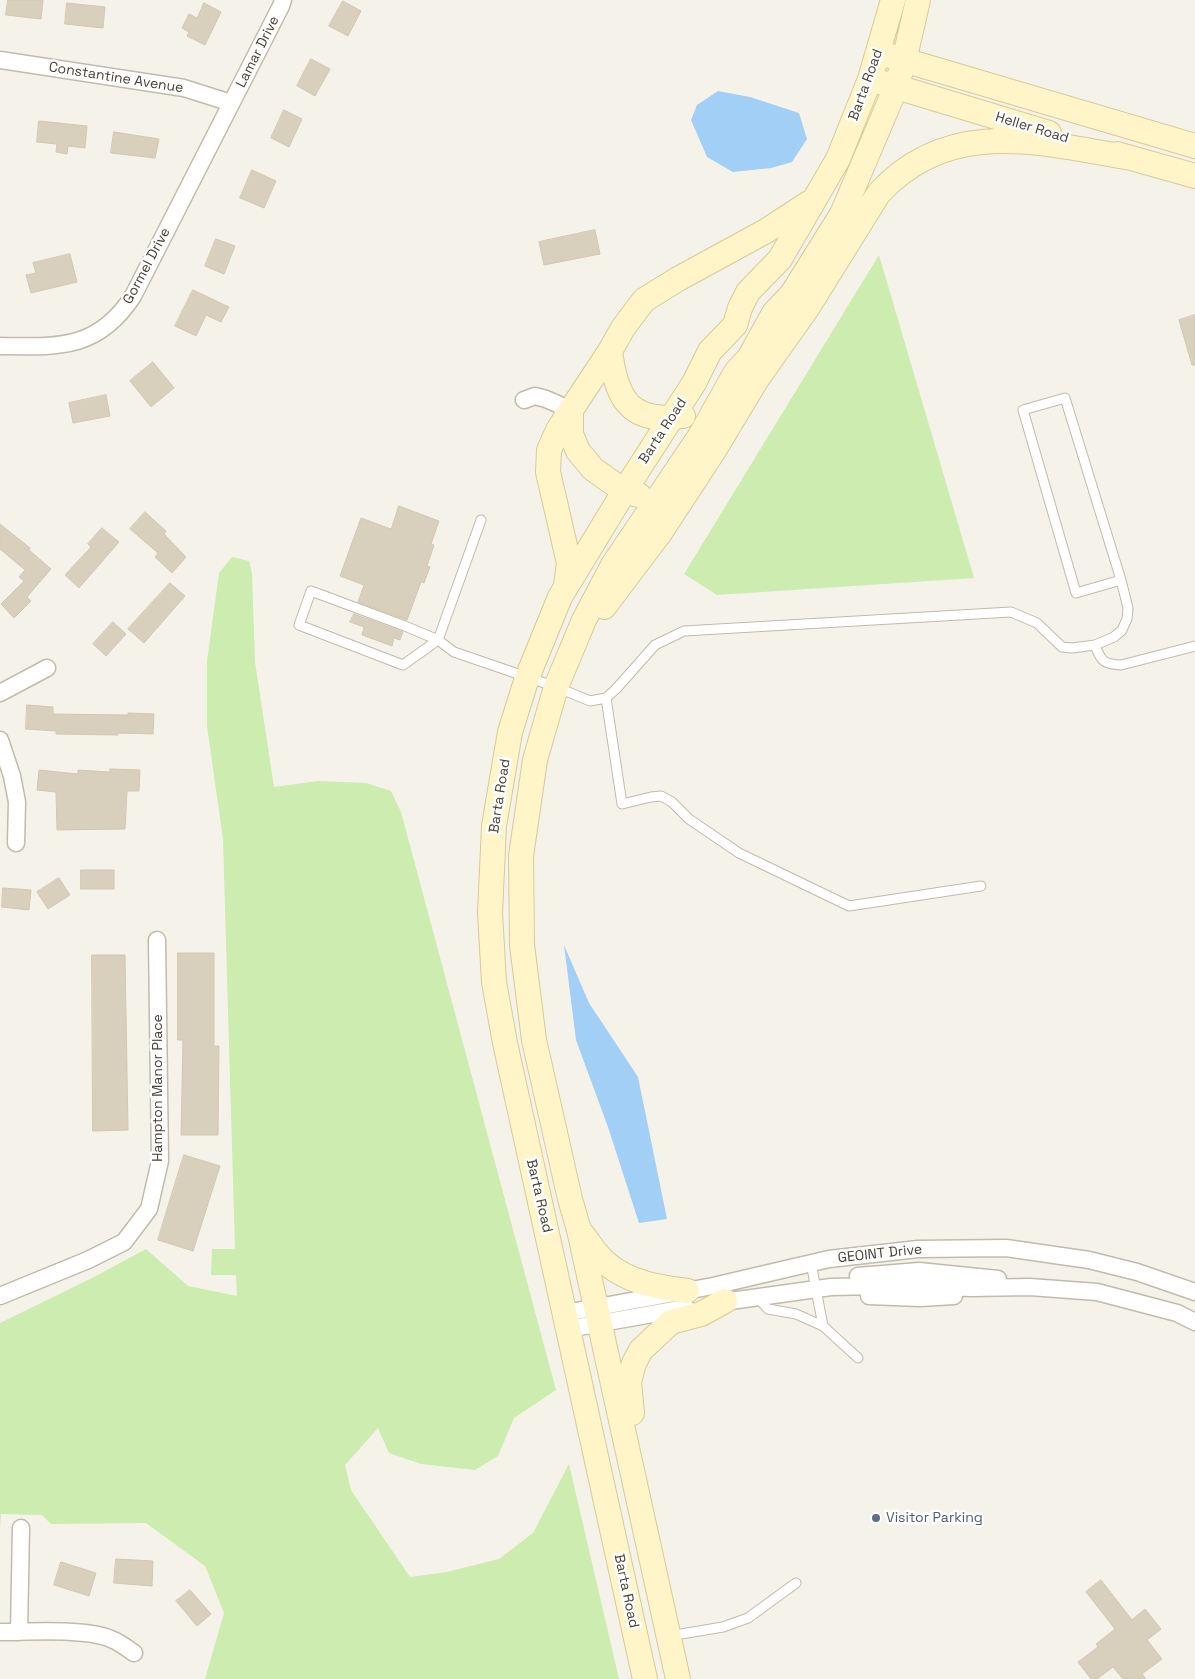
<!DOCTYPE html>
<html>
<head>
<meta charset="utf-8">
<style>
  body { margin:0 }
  canvas { display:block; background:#f5f2e9 }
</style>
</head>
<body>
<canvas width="1195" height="1679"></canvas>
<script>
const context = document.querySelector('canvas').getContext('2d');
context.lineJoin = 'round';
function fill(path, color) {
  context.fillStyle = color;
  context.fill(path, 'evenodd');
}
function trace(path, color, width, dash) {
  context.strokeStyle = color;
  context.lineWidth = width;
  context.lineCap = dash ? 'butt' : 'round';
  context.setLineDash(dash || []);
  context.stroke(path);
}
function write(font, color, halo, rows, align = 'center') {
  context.font = font + ' "Space Grotesk",sans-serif';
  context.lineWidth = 5;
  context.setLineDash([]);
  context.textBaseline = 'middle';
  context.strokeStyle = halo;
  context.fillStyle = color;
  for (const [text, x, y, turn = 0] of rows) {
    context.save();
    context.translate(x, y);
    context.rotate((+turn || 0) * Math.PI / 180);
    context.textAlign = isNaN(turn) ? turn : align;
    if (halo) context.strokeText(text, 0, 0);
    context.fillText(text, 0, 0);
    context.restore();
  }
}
const green = new Path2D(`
  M 879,255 L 974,578 L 717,595 L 684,574 Z
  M 232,557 L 249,561 L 252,573 L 255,662 L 274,787 L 318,781 L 366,783 L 391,791 L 401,812 L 556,1390 L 514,1418 L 498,1456 L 475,1470 L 421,1464 L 389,1453 L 378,1428 L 345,1465 L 351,1490 L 410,1577 L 447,1572 L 499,1559 L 533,1533 L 569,1464 L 619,1679 L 205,1679 L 224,1613 L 205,1566 L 146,1523 L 51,1524 L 42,1515 L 1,1514 L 0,1529 L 0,1323 L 96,1276 L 146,1249 L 188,1286 L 237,1296 L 236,1275 L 211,1275 L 212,1249 L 235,1249 L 223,839 L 207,726 L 207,661 L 219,573 Z`);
const water = new Path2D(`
  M 718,91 L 750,97 L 799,113 L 807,139 L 792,162 L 771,168 L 733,172 L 707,157 L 691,120 L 697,105 Z
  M 564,945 L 589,1003 L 638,1077 L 667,1219 L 639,1223 L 608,1127 L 576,1040 Z`);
const building = new Path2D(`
  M 8,0 L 43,0 L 41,19 L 6,15 Z
  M 343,1 L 361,11 L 348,36 L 329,26 Z
  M 67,3 L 105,7 L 103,28 L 65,24 Z
  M 204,3 L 221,12 L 205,45 L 187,36 L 189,32 L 182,28 L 189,14 L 197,18 Z
  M 311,59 L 330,69 L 315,96 L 297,86 Z
  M 284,110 L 302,119 L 289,147 L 271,138 Z
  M 39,121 L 87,126 L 85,148 L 68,146 L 67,154 L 56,152 L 57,144 L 37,142 Z
  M 114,132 L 159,139 L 155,158 L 111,153 Z
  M 252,170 L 276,181 L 264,208 L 240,198 Z
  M 595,230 L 600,254 L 544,265 L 539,242 Z
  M 216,239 L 235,246 L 224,274 L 205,266 Z
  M 70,254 L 77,282 L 31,293 L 26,275 L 36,273 L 33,263 Z
  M 193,290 L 229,307 L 221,322 L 206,315 L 196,336 L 175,326 Z
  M 1195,315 L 1195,365 L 1192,365 L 1179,320 Z
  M 153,362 L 174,388 L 151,407 L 130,381 Z
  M 106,395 L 110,416 L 73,423 L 69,403 Z
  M 399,506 L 439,521 L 431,544 L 434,545 L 427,566 L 430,567 L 424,583 L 421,582 L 407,620 L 358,602 L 364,585 L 340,576 L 361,518 L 391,529 Z
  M 145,512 L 166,531 L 164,534 L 186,557 L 172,573 L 155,557 L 158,553 L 130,529 Z
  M 0,524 L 30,548 L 29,550 L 51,569 L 27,597 L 31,601 L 14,618 L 1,604 L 24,581 L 19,577 L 25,570 L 0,549 Z
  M 102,528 L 119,542 L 79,588 L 65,575 L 91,547 L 88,544 Z
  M 170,583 L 185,596 L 144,643 L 128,629 Z
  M 354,614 L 403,632 L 400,640 L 394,638 L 392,646 L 362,635 L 364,627 L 350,622 Z
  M 113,622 L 126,634 L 106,656 L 93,644 Z
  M 27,705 L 53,707 L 53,714 L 128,715 L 128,713 L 154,714 L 153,734 L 118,733 L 118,735 L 56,734 L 56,731 L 26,729 Z
  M 110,769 L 140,770 L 139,791 L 127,791 L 125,829 L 57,830 L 56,792 L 37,790 L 39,770 L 78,774 L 78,770 L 110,772 Z
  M 81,870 L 114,870 L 114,889 L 81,889 Z
  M 59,878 L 70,895 L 48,909 L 37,892 Z
  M 3,888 L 31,890 L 29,910 L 2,907 Z
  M 178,953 L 214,953 L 214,1046 L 219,1046 L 218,1135 L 181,1135 L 183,1040 L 178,1040 Z
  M 92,955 L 125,955 L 128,1130 L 93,1131 Z
  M 184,1155 L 220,1166 L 193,1251 L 158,1240 Z
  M 116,1559 L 153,1561 L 152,1586 L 114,1583 Z
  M 61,1562 L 96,1573 L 89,1596 L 54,1585 Z
  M 1101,1580 L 1132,1620 L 1145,1609 L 1161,1629 L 1147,1640 L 1162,1659 L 1142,1674 L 1146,1679 L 1123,1679 L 1113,1667 L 1097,1679 L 1091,1679 L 1078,1662 L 1098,1647 L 1096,1644 L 1115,1629 L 1086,1592 Z
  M 190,1590 L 211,1614 L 197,1626 L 176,1601 Z`);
const lane = new Path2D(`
  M 481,520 L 438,640 L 403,665 L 299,625 L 311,591 L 405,626 L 438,640 L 454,652 L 556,687 L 590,701 L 606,698 L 616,689 L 655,645 L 684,631 L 1011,612 L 1037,623 L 1062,647 L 1072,648 L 1095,645 L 1114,637 L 1122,630 L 1127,619 L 1128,608 L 1121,580 L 1065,398 L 1023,410 L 1076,593 L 1121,580
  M 1095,645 C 1101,661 1103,664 1121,665 L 1195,646
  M 606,698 L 622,804 L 651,797 L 661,796 L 672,802 L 689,819 L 739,853 L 849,906 L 981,886
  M 811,1263 L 823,1326
  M 757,1297 L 768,1309 L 796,1314 L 823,1326 L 858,1358
  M 669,1636 L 723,1627 L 748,1618 L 796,1583`);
const street = new Path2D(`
  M 0,60 L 184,88 L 231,103
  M 0,346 C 58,347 98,350 133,296 L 281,6 L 283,0
  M 524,400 L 535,396 L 546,399 L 571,410
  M 0,693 L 47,668
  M 0,740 L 12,776 L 17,802 L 16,843
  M 858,1276 L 919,1271 L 998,1279
  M 0,1296 L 88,1260 L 124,1242 L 149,1209 L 160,1161 L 157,940
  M 869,1296 L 920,1298 L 954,1296
  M 716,1303 L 831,1287 L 919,1285 L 970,1288 L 1030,1287 L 1097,1292 L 1177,1313 L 1195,1322
  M 565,1313 L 713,1286 L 829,1259 L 918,1249 L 1006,1248 L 1089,1260 L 1137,1272 L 1195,1292
  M 568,1329 L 686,1308
  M 0,1632 C 29,1632 86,1628 111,1639 C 119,1642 127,1648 134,1653
  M 19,1632 L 21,1528`);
const secondary = new Path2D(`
  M 890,56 L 1195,146
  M 880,82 L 1049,133
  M 1117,154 L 1195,176
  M 610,351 L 571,410 L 571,434 L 578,451 L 593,469 L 614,484 L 634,494 L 639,495
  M 683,416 C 630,425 616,398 610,351 L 623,328 L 644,300 L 678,279 L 766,231 L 809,203
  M 566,585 L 569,563 L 548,472 L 549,450 L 558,430 L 571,410
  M 604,607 L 660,533 L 713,452 L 757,379 L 808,307 L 879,193 C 950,116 1041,143 1131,158
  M 583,1235 C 590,1244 597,1256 606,1263 C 629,1283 658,1287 687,1291
  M 632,1413 L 629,1382 L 634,1363 L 641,1350 L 671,1322 L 701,1314 L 725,1301
  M 645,1679 L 505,1043 L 494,982 L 490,913 L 494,826 L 510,732 L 527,678 L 560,597 L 625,490 L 694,383 L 710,351 L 735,325 L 740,308 L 748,292 L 780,259 L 838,159 L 870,79 L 893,0
  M 678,1679 L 579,1230 L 570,1199 L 534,1040 L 522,945 L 521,856 L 535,760 L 556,687 L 584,620 L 613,565 L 700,436 L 736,372 L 749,358 L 774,313 L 792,294 L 842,214 L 896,87 L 904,61 L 918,0`);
const markers = [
  [876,1518,5,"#5c6f8a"]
];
const streetNames = [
  ["Lamar Drive",258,52,-63],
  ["Constantine Avenue",116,78,9],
  ["Barta Road",866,85,-70],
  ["Heller Road",1032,128,17],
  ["Gormel Drive",147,266,-62],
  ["Barta Road",663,431,-57],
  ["Barta Road",500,796,-81],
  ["Hampton Manor Place",158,1088,-90],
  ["Barta Road",539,1196,77],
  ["GEOINT Drive",880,1254,-6],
  ["Barta Road",626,1591,78]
];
const serviceNames = [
  ["Visitor Parking",886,1518]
];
fill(green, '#cdecaf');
fill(water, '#a2cff5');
fill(building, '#d8cfbd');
trace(building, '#d3c7b0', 1);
trace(lane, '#c2bbaa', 11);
trace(street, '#c2bbaa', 19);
trace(secondary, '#d8ca96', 26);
trace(lane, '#fff', 9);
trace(street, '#fff', 16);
trace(secondary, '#fff5c9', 24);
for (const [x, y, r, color] of markers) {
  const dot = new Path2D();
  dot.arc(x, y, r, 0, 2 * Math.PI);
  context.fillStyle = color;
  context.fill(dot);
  trace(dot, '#fff', 2);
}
write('14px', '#4a4336', '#fff', streetNames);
write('14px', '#4e5e75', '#fff', serviceNames, 'left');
</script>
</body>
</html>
